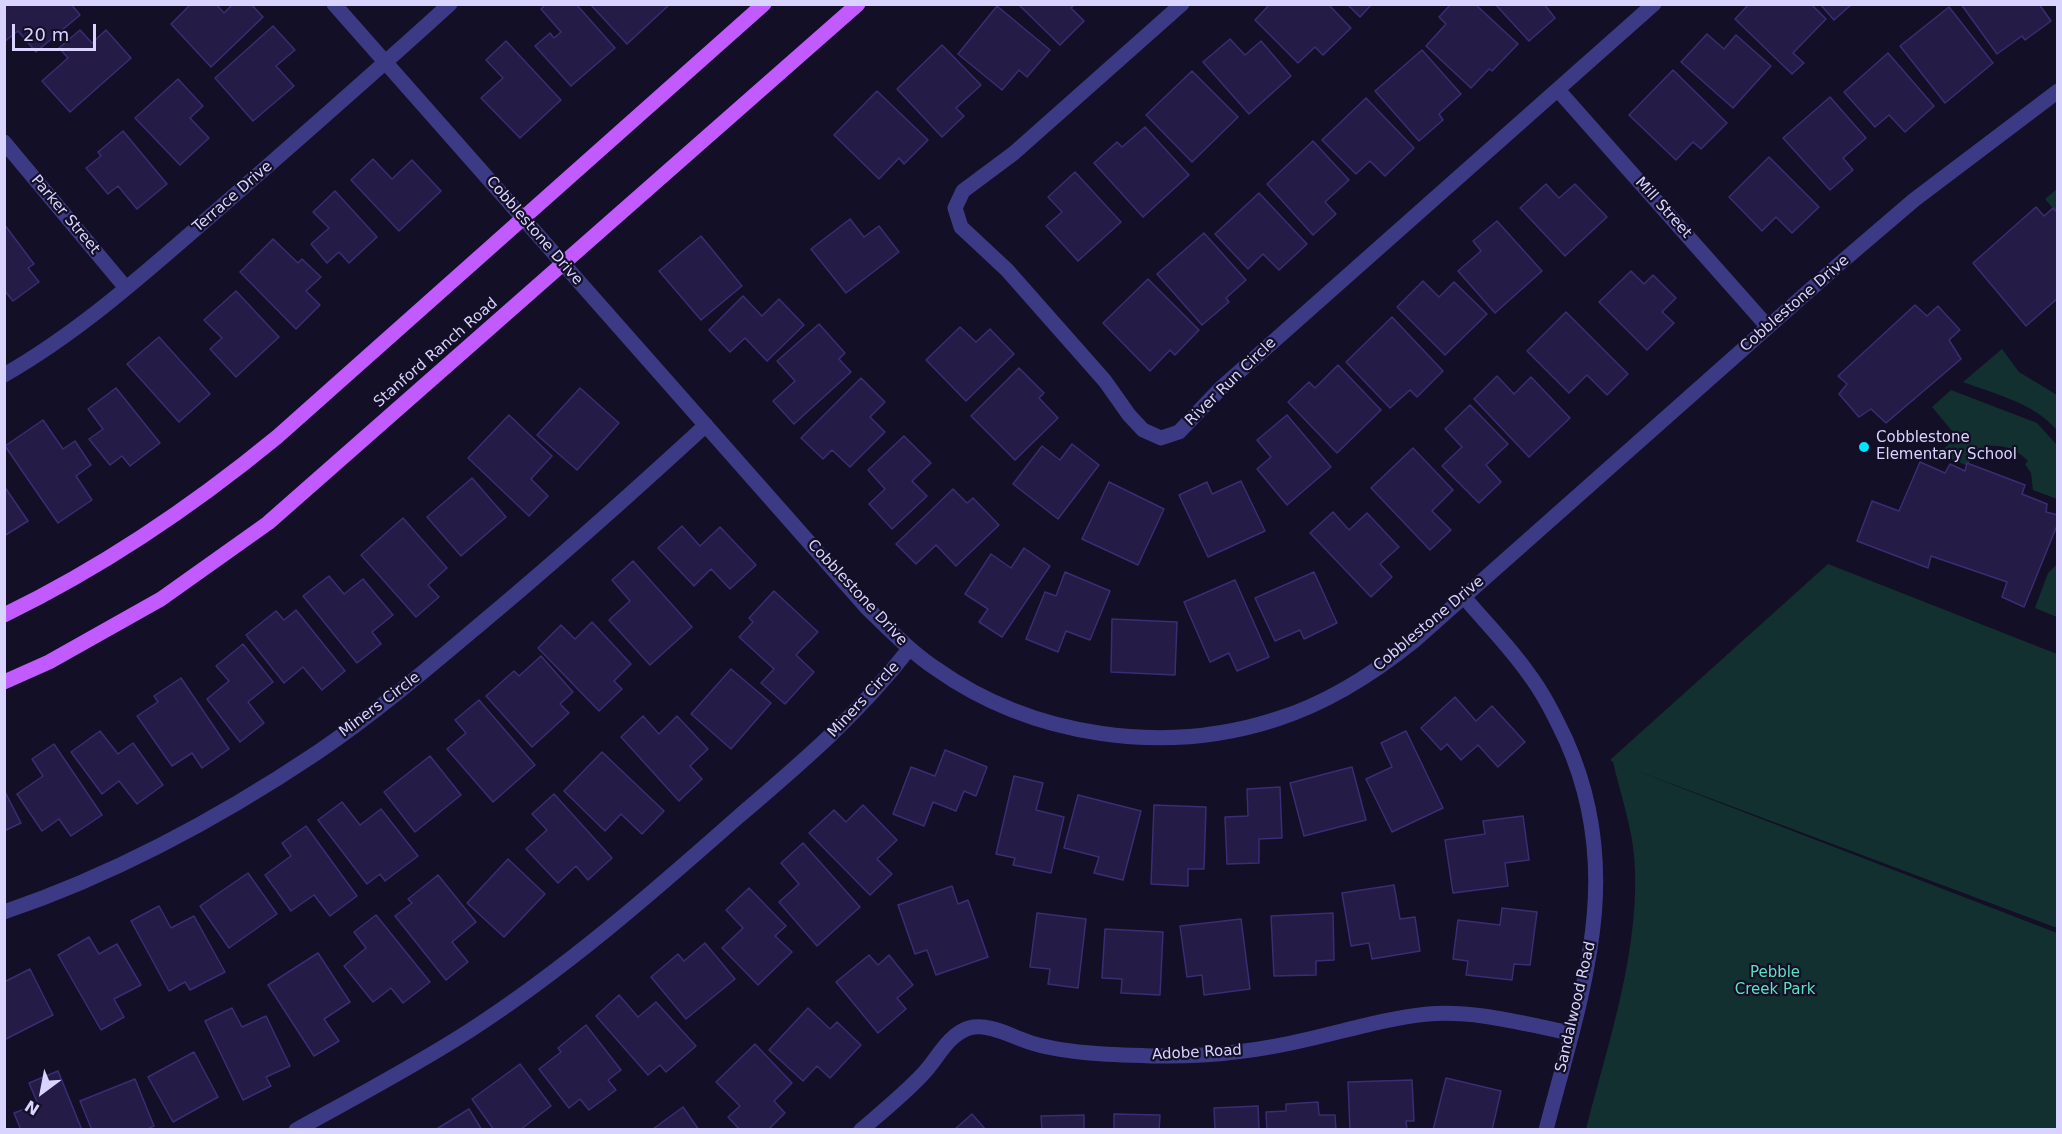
<!DOCTYPE html>
<html>
<head>
<meta charset="utf-8">
<style>
  body { margin:0 }
  #map { position:relative; width:2062px; height:1134px; overflow:hidden; background:#130f26; font-family:"DejaVu Sans",sans-serif }
  canvas { display:block }
  .frame { position:absolute; inset:0; border:6px solid #d9d4ff; pointer-events:none }
  .north { position:absolute; left:12px; top:1062px; width:60px; height:60px; -webkit-text-stroke:4px #130f26; paint-order:stroke; rotate:212deg; font-size:16px; font-weight:700; line-height:24px; text-align:center; color:#d9d4ff }
  .north::after { content:''; display:block; margin:auto; width:21px; height:27px; background:#d9d4ff; clip-path:polygon(50% 0,100% 100%,50% 72%,0 100%) }
  .scale { position:absolute; left:12px; top:24px; width:84px; height:27px; box-sizing:border-box; border:3px solid #d9d4ff; border-top:0; padding-left:8px; font-size:18px; line-height:21px; white-space:nowrap; color:#d9d4ff; -webkit-text-stroke:4px #130f26; paint-order:stroke }
</style>
</head>
<body>
<div id="map">
<canvas width="2062" height="1134"></canvas>
<div class="frame"></div>
<div class="north">N</div>
<div class="scale">20 m</div>
</div>
<script>
const context = document.querySelector('canvas').getContext('2d');
context.lineJoin = 'round';
function fill(path, color) {
  context.fillStyle = color;
  context.fill(path, 'evenodd');
}
function trace(path, color, width, dash) {
  context.strokeStyle = color;
  context.lineWidth = width;
  context.lineCap = dash ? 'butt' : 'round';
  context.setLineDash(dash || []);
  context.stroke(path);
}
function write(font, color, halo, rows, align = 'center') {
  context.font = font + ' "DejaVu Sans",sans-serif';
  context.lineWidth = 4.5;
  context.setLineDash([]);
  context.textBaseline = 'middle';
  context.strokeStyle = halo;
  context.fillStyle = color;
  for (const [text, x, y, turn = 0] of rows) {
    context.save();
    context.translate(x, y);
    context.rotate((+turn || 0) * Math.PI / 180);
    context.textAlign = isNaN(turn) ? turn : align;
    if (halo) context.strokeText(text, 0, 0);
    context.fillText(text, 0, 0);
    context.restore();
  }
}
const green = new Path2D(`
  M 2057,189 L 2057,213 L 2045,199 Z
  M 2002,349 L 2019,372 L 2057,395 L 2057,430 C 2032,402 1997,395 1963,382 Z
  M 1951,390 L 2037,423 L 2057,445 L 2057,499 L 2033,490 L 2031,473 L 2025,464 L 2028,461 C 2016,449 2005,445 1988,446 L 1988,451 L 1980,454 L 1966,465 L 1941,456 L 1939,461 L 1932,459 L 1957,437 L 1932,407 Z
  M 1828,564 L 2057,654 L 2057,928 L 1632,769 L 2057,933 L 2057,1129 L 1586,1129 C 1608,1043 1642,945 1634,855 C 1631,823 1620,793 1613,762 L 1610,760 Z
  M 2057,564 L 2057,617 L 2035,608 L 2048,573 Z`);
const building = new Path2D(`
  M 4,4 L 71,4 L 80,15 L 36,52 L 18,31 L 4,42 Z
  M 191,4 L 216,4 L 224,13 L 233,4 L 251,4 L 263,17 L 211,67 L 171,24 Z
  M 546,4 L 576,4 L 615,48 L 571,86 L 535,46 L 550,33 L 554,38 L 561,32 L 541,9 Z
  M 590,4 L 670,4 L 627,44 Z
  M 1018,4 L 1075,4 L 1071,8 L 1084,21 L 1060,45 Z
  M 1270,4 L 1328,4 L 1351,28 L 1323,55 L 1315,47 L 1298,63 L 1255,20 Z
  M 1347,4 L 1372,4 L 1360,17 Z
  M 1451,4 L 1475,4 L 1518,44 L 1492,71 L 1489,69 L 1471,88 L 1426,46 L 1446,24 L 1439,17 Z
  M 1495,4 L 1544,4 L 1555,18 L 1529,41 Z
  M 1749,4 L 1811,4 L 1826,19 L 1793,53 L 1804,63 L 1792,74 L 1735,19 Z
  M 1820,4 L 1852,4 L 1834,20 Z
  M 1961,4 L 2039,4 L 2051,21 L 2025,40 L 2022,36 L 1997,54 Z
  M 997,6 L 1050,50 L 1027,77 L 1019,70 L 1002,90 L 958,54 Z
  M 1949,7 L 1993,63 L 1945,103 L 1900,46 Z
  M 273,26 L 295,50 L 276,66 L 294,86 L 253,121 L 215,78 Z
  M 80,30 L 92,43 L 106,30 L 131,58 L 70,112 L 42,81 L 68,58 L 59,48 Z
  M 1707,34 L 1724,49 L 1736,35 L 1771,66 L 1733,108 L 1681,62 Z
  M 1230,39 L 1245,55 L 1261,41 L 1291,76 L 1249,114 L 1203,62 Z
  M 506,41 L 561,100 L 520,138 L 481,98 L 503,78 L 486,60 Z
  M 942,45 L 981,85 L 956,108 L 964,116 L 942,137 L 897,89 Z
  M 1422,50 L 1461,94 L 1439,114 L 1443,120 L 1419,141 L 1375,91 Z
  M 1888,53 L 1934,106 L 1905,132 L 1889,115 L 1875,127 L 1844,92 Z
  M 1673,70 L 1727,123 L 1701,149 L 1693,142 L 1676,160 L 1629,115 Z
  M 1192,71 L 1238,117 L 1192,162 L 1146,115 Z
  M 178,79 L 203,106 L 190,118 L 209,138 L 180,165 L 135,118 Z
  M 877,91 L 928,140 L 904,164 L 899,158 L 879,179 L 834,135 Z
  M 1830,97 L 1866,138 L 1843,158 L 1853,170 L 1830,190 L 1783,138 Z
  M 1366,98 L 1414,148 L 1385,176 L 1370,161 L 1356,174 L 1322,140 Z
  M 1145,127 L 1189,175 L 1143,217 L 1094,163 L 1117,142 L 1122,147 Z
  M 123,131 L 167,184 L 137,209 L 118,186 L 108,194 L 86,168 L 101,156 L 98,152 Z
  M 1313,141 L 1349,180 L 1325,202 L 1336,214 L 1313,235 L 1267,184 Z
  M 1769,157 L 1819,207 L 1792,233 L 1776,217 L 1762,231 L 1729,197 Z
  M 373,159 L 392,179 L 412,160 L 441,191 L 399,231 L 351,180 Z
  M 1075,172 L 1121,222 L 1078,261 L 1046,226 L 1062,212 L 1048,197 Z
  M 1546,184 L 1559,198 L 1575,184 L 1607,217 L 1565,256 L 1520,208 Z
  M 335,191 L 377,237 L 349,263 L 339,252 L 327,263 L 311,244 L 329,228 L 313,212 Z
  M 1259,193 L 1307,244 L 1279,270 L 1263,254 L 1248,269 L 1215,234 Z
  M 2036,207 L 2044,216 L 2053,208 L 2058,213 L 2058,298 L 2026,326 L 1973,263 Z
  M 850,219 L 864,237 L 879,226 L 899,252 L 846,293 L 811,249 Z
  M 1497,221 L 1542,271 L 1495,313 L 1458,271 L 1481,251 L 1473,241 Z
  M 4,224 L 34,264 L 28,268 L 39,282 L 13,301 L 4,290 Z
  M 1204,233 L 1246,280 L 1226,298 L 1229,302 L 1202,325 L 1157,274 Z
  M 701,236 L 742,286 L 701,320 L 659,271 Z
  M 273,239 L 298,263 L 302,259 L 321,277 L 306,291 L 320,305 L 296,329 L 240,272 Z
  M 1631,271 L 1644,284 L 1653,275 L 1676,298 L 1662,312 L 1674,323 L 1647,350 L 1599,302 Z
  M 1148,279 L 1199,330 L 1175,355 L 1170,350 L 1150,371 L 1103,323 Z
  M 1423,281 L 1439,297 L 1454,282 L 1487,314 L 1445,355 L 1397,307 Z
  M 236,291 L 279,337 L 236,377 L 210,349 L 222,338 L 204,320 Z
  M 743,296 L 762,316 L 779,299 L 804,325 L 767,361 L 745,338 L 730,352 L 709,330 Z
  M 1915,305 L 1927,316 L 1938,306 L 1960,330 L 1949,340 L 1961,359 L 1886,423 L 1871,409 L 1859,417 L 1839,394 L 1847,384 L 1838,376 Z
  M 1566,312 L 1628,374 L 1607,395 L 1587,375 L 1569,393 L 1527,351 Z
  M 1392,317 L 1443,371 L 1417,397 L 1410,390 L 1390,408 L 1346,362 Z
  M 819,324 L 845,353 L 839,359 L 851,372 L 794,424 L 773,401 L 795,381 L 777,361 Z
  M 960,327 L 976,342 L 990,329 L 1014,354 L 966,401 L 926,360 Z
  M 159,337 L 210,394 L 179,422 L 127,364 Z
  M 1338,365 L 1381,410 L 1337,453 L 1288,402 L 1309,382 L 1315,388 Z
  M 1019,368 L 1044,393 L 1039,398 L 1058,418 L 1015,460 L 971,416 Z
  M 1497,376 L 1514,394 L 1531,377 L 1570,418 L 1529,457 L 1474,399 Z
  M 861,378 L 885,402 L 870,417 L 885,432 L 850,467 L 832,450 L 823,459 L 801,438 Z
  M 116,388 L 160,443 L 130,466 L 122,456 L 110,465 L 89,439 L 103,429 L 88,409 Z
  M 580,388 L 619,423 L 577,470 L 537,435 Z
  M 1470,405 L 1508,444 L 1486,465 L 1501,482 L 1479,503 L 1442,466 L 1462,447 L 1445,429 Z
  M 509,415 L 552,456 L 531,479 L 548,496 L 529,516 L 468,458 Z
  M 1287,415 L 1331,467 L 1287,505 L 1257,469 L 1271,457 L 1257,440 Z
  M 43,420 L 63,449 L 75,441 L 91,465 L 76,476 L 92,500 L 58,523 L 5,446 Z
  M 904,436 L 931,463 L 912,481 L 927,496 L 892,529 L 869,504 L 885,489 L 868,470 Z
  M 1072,444 L 1099,465 L 1058,519 L 1013,484 L 1042,446 L 1060,460 Z
  M 1413,448 L 1453,490 L 1432,511 L 1451,530 L 1430,550 L 1371,488 Z
  M 1920,462 L 1945,473 L 1950,464 L 1965,471 L 1967,463 L 2025,485 L 2022,494 L 2047,504 L 2046,512 L 2058,515 L 2058,523 L 2024,607 L 2002,597 L 2007,582 L 1931,556 L 1928,568 L 1857,541 L 1872,501 L 1899,511 Z
  M 472,478 L 506,517 L 461,556 L 427,517 Z
  M 1241,481 L 1265,531 L 1208,557 L 1179,495 L 1207,482 L 1212,494 Z
  M 1109,482 L 1164,509 L 1138,565 L 1082,539 Z
  M 4,486 L 28,521 L 4,536 Z
  M 953,489 L 967,503 L 973,498 L 999,525 L 956,566 L 936,545 L 916,564 L 896,544 Z
  M 1333,512 L 1349,530 L 1367,513 L 1399,547 L 1380,564 L 1392,577 L 1371,597 L 1310,533 Z
  M 403,518 L 447,568 L 428,585 L 439,597 L 416,617 L 361,555 Z
  M 682,526 L 700,546 L 720,527 L 756,565 L 730,589 L 711,569 L 694,586 L 658,548 Z
  M 1024,548 L 1050,566 L 1002,637 L 979,622 L 988,609 L 965,594 L 991,554 L 1011,568 Z
  M 633,561 L 692,627 L 650,665 L 609,620 L 630,601 L 612,580 Z
  M 1065,572 L 1110,591 L 1090,640 L 1066,631 L 1058,652 L 1026,639 L 1045,592 L 1056,596 Z
  M 1314,572 L 1337,623 L 1304,639 L 1300,630 L 1275,641 L 1255,598 Z
  M 329,576 L 344,594 L 363,579 L 393,615 L 372,632 L 381,644 L 357,663 L 303,596 Z
  M 1235,580 L 1269,657 L 1237,671 L 1229,653 L 1210,662 L 1184,602 Z
  M 774,591 L 818,632 L 796,655 L 814,672 L 785,704 L 761,683 L 774,669 L 739,637 L 753,622 L 749,618 Z
  M 296,610 L 345,671 L 322,690 L 303,667 L 284,683 L 246,635 L 276,611 L 284,620 Z
  M 1112,619 L 1177,622 L 1175,675 L 1111,672 Z
  M 592,622 L 631,664 L 614,681 L 622,689 L 599,711 L 538,648 L 561,625 L 575,639 Z
  M 243,644 L 273,682 L 248,702 L 264,723 L 240,742 L 207,699 L 229,681 L 216,666 Z
  M 541,656 L 573,692 L 560,704 L 569,713 L 532,747 L 486,696 L 514,671 L 519,676 Z
  M 731,669 L 771,703 L 731,749 L 691,714 Z
  M 181,678 L 229,749 L 202,768 L 192,753 L 172,766 L 137,716 L 158,702 L 154,696 Z
  M 1455,697 L 1476,721 L 1492,706 L 1525,742 L 1498,767 L 1478,745 L 1461,760 L 1447,744 L 1441,750 L 1421,728 Z
  M 479,700 L 535,765 L 493,802 L 447,749 L 466,733 L 455,720 Z
  M 643,716 L 659,734 L 677,716 L 708,749 L 690,766 L 702,779 L 679,801 L 621,737 Z
  M 100,731 L 118,754 L 133,743 L 163,785 L 137,804 L 119,781 L 102,794 L 71,752 Z
  M 1406,731 L 1443,808 L 1392,832 L 1366,779 L 1392,767 L 1381,743 Z
  M 54,744 L 102,815 L 71,836 L 59,819 L 42,831 L 17,794 L 43,776 L 32,759 Z
  M 945,750 L 987,767 L 976,796 L 964,791 L 956,811 L 933,802 L 924,826 L 893,814 L 911,767 L 935,776 Z
  M 602,752 L 664,811 L 642,834 L 621,814 L 605,831 L 564,791 Z
  M 430,756 L 461,795 L 415,832 L 384,792 Z
  M 1352,767 L 1366,820 L 1304,836 L 1290,783 Z
  M 1014,776 L 1043,783 L 1036,810 L 1064,817 L 1051,873 L 1013,865 L 1015,858 L 996,854 Z
  M 1280,787 L 1282,838 L 1259,839 L 1259,863 L 1227,864 L 1225,817 L 1248,816 L 1247,789 Z
  M 4,790 L 21,823 L 4,831 Z
  M 554,794 L 612,858 L 588,880 L 576,866 L 558,883 L 526,849 L 547,830 L 532,814 Z
  M 1078,795 L 1141,811 L 1123,880 L 1094,873 L 1099,857 L 1064,848 Z
  M 342,802 L 360,825 L 381,809 L 418,856 L 385,881 L 380,874 L 367,884 L 318,820 Z
  M 863,805 L 897,840 L 877,859 L 892,874 L 870,895 L 809,833 L 834,810 L 846,822 Z
  M 1154,805 L 1206,807 L 1204,869 L 1188,869 L 1188,886 L 1151,884 Z
  M 1523,816 L 1529,860 L 1505,863 L 1508,886 L 1453,893 L 1445,840 L 1485,834 L 1483,821 Z
  M 306,826 L 357,896 L 330,916 L 314,895 L 291,911 L 265,875 L 291,856 L 282,843 Z
  M 803,843 L 860,907 L 817,946 L 779,902 L 799,884 L 781,863 Z
  M 508,859 L 545,894 L 504,937 L 467,903 Z
  M 248,873 L 277,914 L 229,948 L 200,906 Z
  M 438,875 L 476,922 L 452,942 L 468,962 L 446,980 L 395,916 L 412,903 L 408,899 Z
  M 1394,885 L 1400,919 L 1415,917 L 1420,951 L 1372,959 L 1369,943 L 1351,946 L 1342,893 Z
  M 952,886 L 958,904 L 968,900 L 988,957 L 936,975 L 927,950 L 915,954 L 898,905 Z
  M 749,888 L 786,926 L 775,936 L 792,952 L 758,985 L 722,948 L 743,928 L 726,910 Z
  M 159,906 L 171,928 L 194,916 L 225,972 L 190,990 L 185,982 L 169,991 L 131,921 Z
  M 1502,908 L 1537,912 L 1530,965 L 1514,964 L 1512,980 L 1466,975 L 1468,961 L 1453,959 L 1458,920 L 1500,925 Z
  M 1037,913 L 1086,919 L 1078,988 L 1048,984 L 1050,969 L 1030,967 Z
  M 1333,913 L 1334,960 L 1316,961 L 1316,975 L 1274,976 L 1271,916 Z
  M 376,915 L 430,982 L 403,1003 L 391,988 L 373,1002 L 344,966 L 366,948 L 354,932 Z
  M 1241,919 L 1250,989 L 1204,995 L 1202,975 L 1187,977 L 1180,926 Z
  M 1105,929 L 1163,932 L 1160,995 L 1121,993 L 1122,979 L 1102,978 Z
  M 89,937 L 99,954 L 117,944 L 141,985 L 114,999 L 124,1017 L 101,1030 L 58,955 Z
  M 705,943 L 735,979 L 686,1019 L 651,977 L 678,954 L 684,961 Z
  M 318,953 L 350,1002 L 324,1019 L 339,1041 L 314,1056 L 268,985 Z
  M 869,955 L 878,965 L 889,955 L 913,985 L 897,998 L 906,1009 L 878,1033 L 836,982 Z
  M 30,969 L 53,1015 L 4,1040 L 4,982 Z
  M 619,995 L 638,1017 L 656,1002 L 696,1046 L 666,1072 L 660,1065 L 648,1075 L 596,1016 Z
  M 232,1008 L 242,1027 L 266,1016 L 290,1066 L 266,1077 L 271,1086 L 243,1100 L 205,1021 Z
  M 808,1008 L 830,1029 L 837,1022 L 861,1045 L 830,1078 L 817,1066 L 803,1081 L 769,1050 Z
  M 586,1025 L 621,1070 L 608,1080 L 616,1090 L 589,1110 L 580,1099 L 569,1108 L 539,1069 L 561,1052 L 558,1048 Z
  M 755,1044 L 792,1083 L 774,1101 L 785,1113 L 768,1130 L 740,1130 L 728,1117 L 740,1106 L 716,1082 Z
  M 194,1052 L 218,1097 L 173,1122 L 148,1077 Z
  M 520,1064 L 551,1106 L 520,1130 L 494,1130 L 472,1099 Z
  M 58,1071 L 82,1130 L 21,1130 L 14,1113 L 38,1104 L 29,1083 Z
  M 1446,1078 L 1501,1091 L 1492,1130 L 1433,1130 Z
  M 135,1079 L 154,1126 L 145,1130 L 92,1130 L 80,1101 Z
  M 1412,1080 L 1414,1121 L 1406,1121 L 1407,1130 L 1350,1130 L 1348,1082 Z
  M 1318,1102 L 1319,1115 L 1335,1115 L 1336,1130 L 1267,1130 L 1266,1112 L 1286,1111 L 1286,1104 Z
  M 1258,1106 L 1259,1130 L 1215,1130 L 1214,1108 Z
  M 683,1107 L 699,1130 L 654,1130 L 653,1129 Z
  M 469,1109 L 482,1130 L 435,1130 Z
  M 972,1114 L 986,1130 L 954,1130 Z
  M 1114,1114 L 1160,1115 L 1159,1130 L 1114,1130 Z
  M 1084,1115 L 1084,1130 L 1042,1130 L 1041,1116 Z`);
const minor = new Path2D(`
  M 334,4 L 867,608 C 889,629 910,651 935,668 C 1032,737 1164,756 1277,719 C 1328,703 1373,674 1414,641 L 1838,265 L 1914,200 L 2058,91
  M 1182,4 L 1014,153 L 963,191 L 955,208 L 961,227 L 1007,270 L 1105,381 L 1129,415 L 1143,430 L 1161,438 L 1179,432 L 1222,387 L 1654,4
  M 1558,90 L 1768,327
  M 4,142 L 126,288
  M 4,375 C 81,331 147,271 214,213 C 293,144 372,75 450,4
  M 1464,597 C 1485,622 1509,646 1528,673 C 1544,694 1555,717 1566,740 C 1627,876 1581,995 1546,1130
  M 4,912 C 116,874 221,817 318,752 C 374,714 427,669 478,626 C 556,561 632,493 706,425
  M 296,1130 C 354,1098 413,1067 469,1031 C 565,969 652,893 738,817 C 800,764 859,714 909,649
  M 861,1130 C 882,1112 903,1095 922,1075 C 937,1060 947,1035 969,1028 C 988,1023 1009,1035 1026,1041 C 1061,1054 1118,1055 1156,1056 C 1207,1057 1259,1051 1309,1039 C 1349,1030 1387,1018 1428,1014 C 1476,1010 1524,1024 1571,1033`);
const major = new Path2D(`
  M 4,615 C 103,567 193,506 277,437 L 764,4
  M 4,682 L 49,662 L 161,599 L 268,523 L 858,4`);
const markers = [
  [1864,447,6,"#00e5ff"]
];
const streetNames = [
  ["Terrace Drive",233,197,-41],
  ["Mill Street",1663,208,48],
  ["Parker Street",65,215,50],
  ["Cobblestone Drive",534,231,49],
  ["Cobblestone Drive",1795,304,-41],
  ["Stanford Ranch Road",436,353,-41],
  ["River Run Circle",1231,382,-44],
  ["Cobblestone Drive",857,593,47],
  ["Cobblestone Drive",1429,624,-40],
  ["Miners Circle",864,700,-47],
  ["Miners Circle",380,705,-37],
  ["Sandalwood Road",1576,1007,-77],
  ["Adobe Road",1197,1053,-3]
];
const poiNames = [
  ["Cobblestone",1876,438],
  ["Elementary School",1876,455]
];
const parkNames = [
  ["Pebble",1775,973],
  ["Creek Park",1775,990]
];
fill(green, '#12302f');
fill(building, '#241b47');
trace(building, '#3b2d73', 1.5);
trace(minor, '#3d3a85', 15);
trace(major, '#c25bff', 15);
for (const [x, y, r, color] of markers) {
  const dot = new Path2D();
  dot.arc(x, y, r, 0, 2 * Math.PI);
  context.fillStyle = color;
  context.fill(dot);
  trace(dot, '#130f26', 2);
}
write('15px', '#d9d4ff', '#130f26', streetNames);
write('15px', '#d9d4ff', '#130f26', poiNames, 'left');
write('15px', '#5fe0c0', '#130f26', parkNames);
</script>
</body>
</html>
